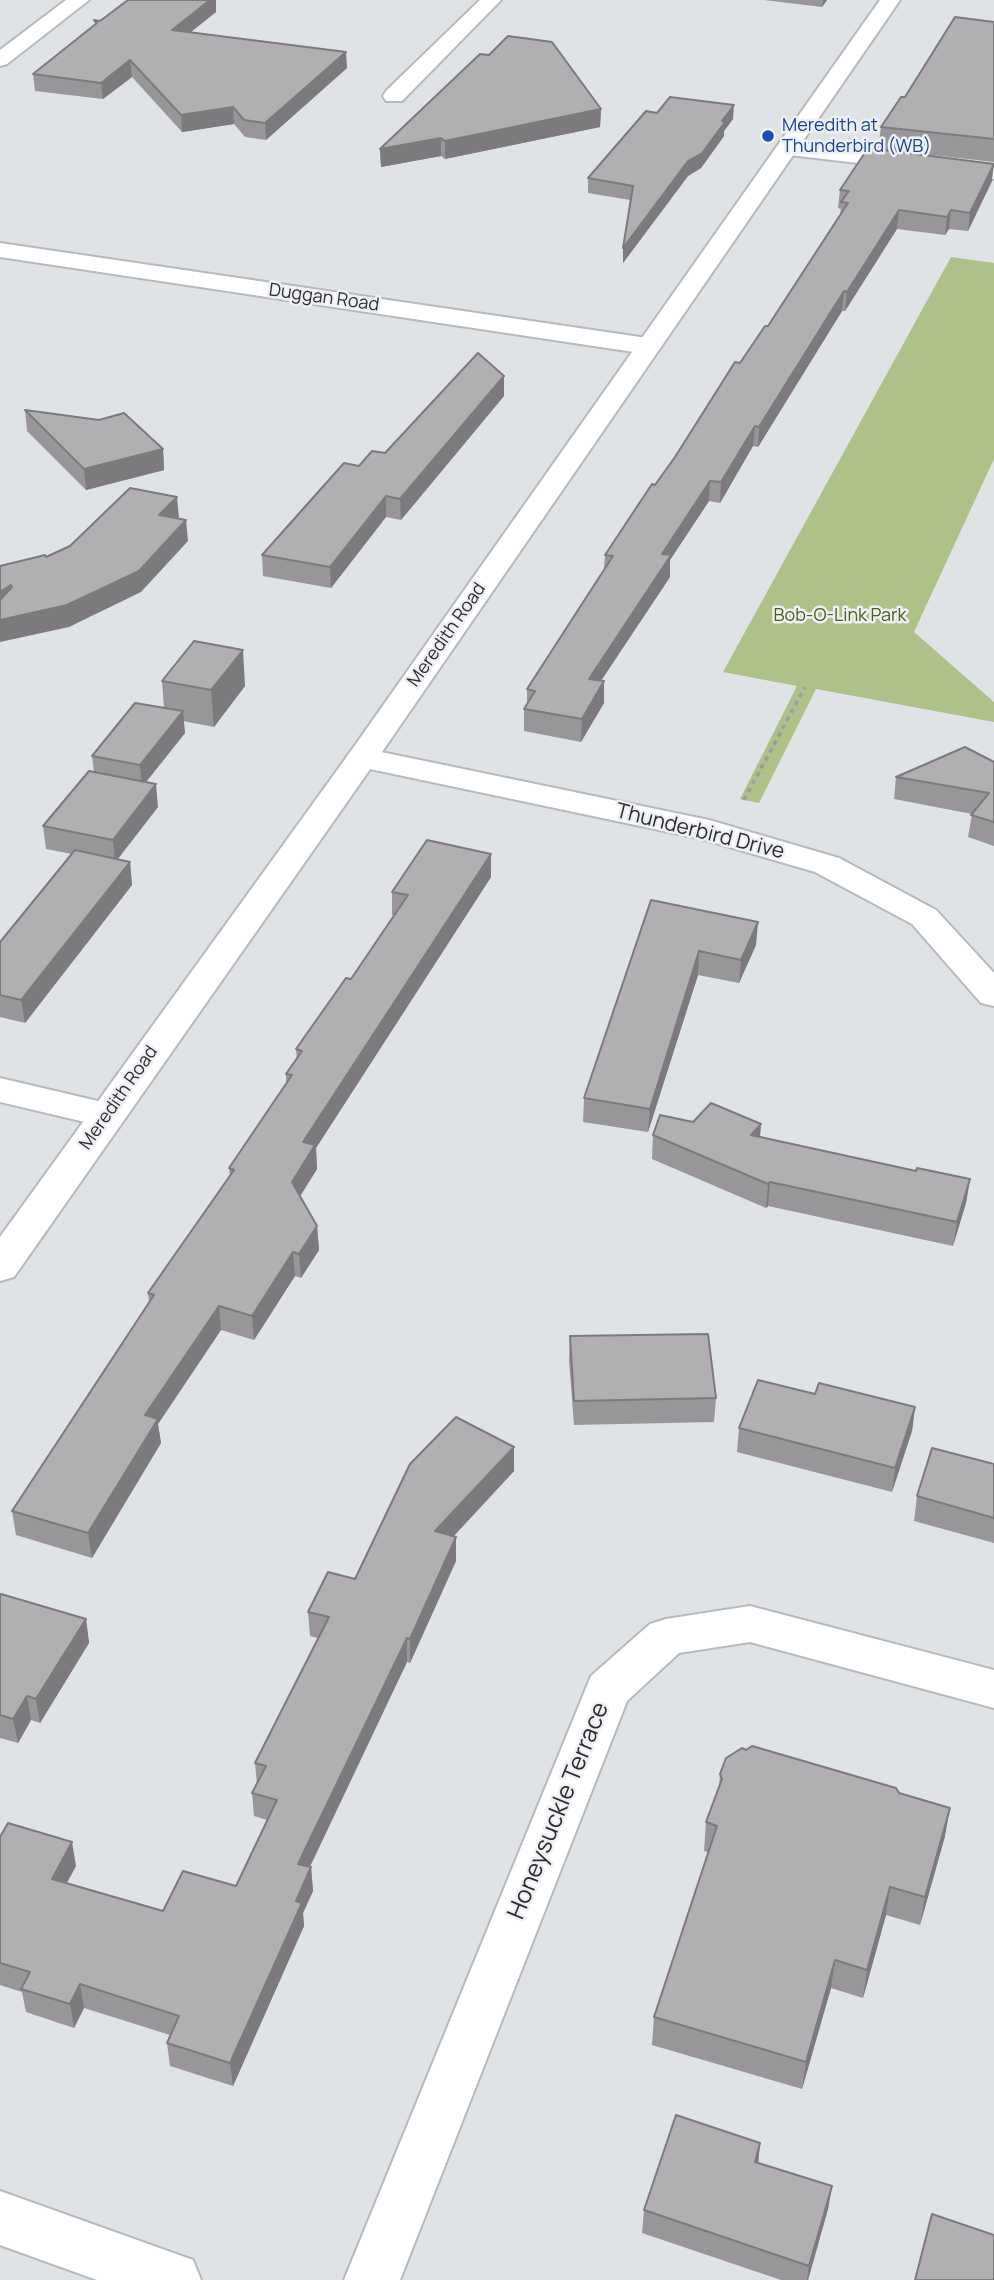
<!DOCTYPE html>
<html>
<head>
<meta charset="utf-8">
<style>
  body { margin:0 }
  canvas { display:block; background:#e0e3e6 }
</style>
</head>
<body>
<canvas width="994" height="2280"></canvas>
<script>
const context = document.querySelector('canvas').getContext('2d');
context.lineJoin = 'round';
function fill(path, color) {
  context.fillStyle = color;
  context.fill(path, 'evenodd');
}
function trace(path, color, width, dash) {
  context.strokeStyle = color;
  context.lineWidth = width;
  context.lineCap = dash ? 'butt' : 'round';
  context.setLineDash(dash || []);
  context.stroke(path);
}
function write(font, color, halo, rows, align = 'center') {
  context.font = font + ' Manrope,sans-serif';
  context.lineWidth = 5;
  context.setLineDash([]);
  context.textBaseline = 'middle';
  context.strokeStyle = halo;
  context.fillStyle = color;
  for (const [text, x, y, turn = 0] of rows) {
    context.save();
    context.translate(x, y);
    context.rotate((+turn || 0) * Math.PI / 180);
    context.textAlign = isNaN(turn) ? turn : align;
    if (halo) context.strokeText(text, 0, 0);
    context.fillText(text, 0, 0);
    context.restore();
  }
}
const green = new Path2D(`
  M 951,257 L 994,263 L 994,459 L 914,632 L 994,702 L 994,722 L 816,689 L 759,803 L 740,799 L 797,686 L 723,672 Z`);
const path = new Path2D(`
  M 744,800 L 805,687`);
const street = new Path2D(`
  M 66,0 L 89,0 L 7,64 L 0,66 L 0,50 Z
  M 480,0 L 501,0 L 402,101 L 386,101 L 383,96 L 386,91 Z
  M 789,142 L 994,165 L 994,179 L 781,154 L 778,149 L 781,144 Z
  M 0,243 L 647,338 L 656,341 L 660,346 L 656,351 L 647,354 L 0,257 Z
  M 362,748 L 709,820 L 839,858 L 936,910 L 994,973 L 994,1006 L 981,1003 L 912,924 L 815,872 L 702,839 L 351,765 L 346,758 L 351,751 Z
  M 0,1078 L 119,1106 L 125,1115 L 119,1124 L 106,1127 L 0,1102 Z
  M 750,1606 L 994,1670 L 994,1708 L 750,1642 L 679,1653 L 627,1701 L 400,2280 L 344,2280 L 591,1676 L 650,1624 L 666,1619 Z
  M 0,2191 L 193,2260 L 201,2280 L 97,2280 L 0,2245 Z`);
const secondary = new Path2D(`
  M 880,0 L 900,0 L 373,765 L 14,1277 L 0,1281 L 0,1237 L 351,751 Z`);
const wall = new Path2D(`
  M 128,0 L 216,0 L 216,12 L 191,32 L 347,68 L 266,140 L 245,137 L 234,124 L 182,132 L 132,77 L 103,99 L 35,91 L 33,74 L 95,25 L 94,20 L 100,21 Z
  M 764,0 L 827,0 L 822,7 Z
  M 994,22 L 994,162 L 878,149 L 881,127 L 905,97 Z
  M 601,109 L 600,127 L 445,159 L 441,156 L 381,167 L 380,149 Z
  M 733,119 L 724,131 L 724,136 L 701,168 L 688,176 L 623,263 L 623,248 L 630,200 L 588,193 L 588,178 Z
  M 992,181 L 968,231 L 949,229 L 945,235 L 897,229 L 845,311 L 842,311 L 758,447 L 753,446 L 720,503 L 709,501 L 670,560 L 670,577 L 601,681 L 604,703 L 581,742 L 524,731 L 524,709 L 527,705 L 527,689 L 604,569 L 605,555 L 655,485 L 740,363 L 768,326 L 840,214 L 841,209 L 838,208 L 840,190 Z
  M 504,376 L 504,396 L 401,520 L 386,517 L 331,588 L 263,576 L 262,555 L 359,466 L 385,453 Z
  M 25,410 L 163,449 L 164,470 L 86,490 L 27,431 Z
  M 162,681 L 245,686 L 214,727 L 183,721 L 185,733 L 146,782 L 158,807 L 118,859 L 130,862 L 132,885 L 25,1023 L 0,1017 L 0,942 L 72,854 L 46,849 L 43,826 L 94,772 L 92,756 L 164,708 Z
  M 994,762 L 994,846 L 968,837 L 972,814 L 894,799 L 896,777 Z
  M 491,877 L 316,1148 L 317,1169 L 300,1196 L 317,1226 L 319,1250 L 301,1278 L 295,1276 L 254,1340 L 221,1330 L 158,1424 L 161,1443 L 92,1558 L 16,1535 L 12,1511 L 149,1302 L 148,1293 L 230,1176 L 229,1168 L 286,1084 L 286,1074 L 297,1059 L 296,1049 L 351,979 L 394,915 L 392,915 L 392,892 Z
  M 651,900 L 756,945 L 739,983 L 698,975 L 648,1132 L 583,1122 L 584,1098 Z
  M 693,1122 L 761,1124 L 760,1137 L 916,1171 L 970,1179 L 966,1203 L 953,1246 L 768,1206 L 766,1208 L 652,1159 L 653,1135 Z
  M 570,1336 L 716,1398 L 714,1422 L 574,1425 L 569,1360 Z
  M 815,1394 L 915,1407 L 912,1431 L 892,1492 L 737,1452 L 739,1428 Z
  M 514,1447 L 514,1471 L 454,1536 L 456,1537 L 456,1561 L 410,1663 L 407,1662 L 310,1867 L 311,1867 L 313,1891 L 303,1913 L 304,1926 L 233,2086 L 170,2066 L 167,2043 L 170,2035 L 84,2008 L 74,2028 L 26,2012 L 22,1992 L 0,1985 L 0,1837 L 76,1866 L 67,1883 L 163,1911 L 236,1886 L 267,1820 L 254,1816 L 252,1793 L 257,1784 L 255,1763 L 318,1638 L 310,1636 L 308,1612 L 355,1579 Z
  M 994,1464 L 994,1543 L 914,1521 L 917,1496 Z
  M 0,1596 L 86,1619 L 89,1643 L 40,1723 L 31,1720 L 18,1743 L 0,1738 Z
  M 720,1774 L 899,1793 L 945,1836 L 920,1925 L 886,1915 L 863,1998 L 831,1988 L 802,2089 L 652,2045 L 654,2017 L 708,1852 L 704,1851 L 706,1822 L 719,1788 Z
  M 760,2143 L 758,2163 L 832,2186 L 828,2209 L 808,2280 L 781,2280 L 642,2233 L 644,2210 Z`);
const shadedWall = new Path2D(`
  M 210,0 L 216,0 L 216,12 L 173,46 L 172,30 Z
  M 823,0 L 827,0 L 822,7 Z
  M 346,52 L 347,68 L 266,140 L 265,123 Z
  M 130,60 L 132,77 L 103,99 L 101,83 Z
  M 734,105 L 733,119 L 724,131 L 724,136 L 701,168 L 688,176 L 623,263 L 623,248 L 688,161 Z
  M 233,107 L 234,124 L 182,132 L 181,115 Z
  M 601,109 L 600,127 L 445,159 L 445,141 Z
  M 441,138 L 441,156 L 381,167 L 380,149 Z
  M 994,164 L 992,181 L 968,231 L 970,213 Z
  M 899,210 L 897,229 L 845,311 L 847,292 Z
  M 951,210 L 949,229 L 945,235 L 947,217 Z
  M 844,291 L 842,311 L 758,447 L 759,427 Z
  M 504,376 L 504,396 L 401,520 L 400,499 Z
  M 755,426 L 753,446 L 720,503 L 721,482 Z
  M 163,449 L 164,470 L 86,490 L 84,469 Z
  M 710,481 L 709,501 L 670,560 L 670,577 L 588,700 L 589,679 L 662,554 Z
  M 386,496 L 386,517 L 331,588 L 330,567 Z
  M 177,497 L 179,518 L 161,536 L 159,515 Z
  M 186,520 L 188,541 L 141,592 L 69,627 L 0,642 L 0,620 Z
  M 11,585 L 14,607 L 0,615 L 0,592 Z
  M 243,650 L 245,686 L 214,727 L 211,690 Z
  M 604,681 L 604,703 L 581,742 L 582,719 Z
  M 183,711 L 185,733 L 142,787 L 140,765 Z
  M 156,784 L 158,807 L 115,862 L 113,840 Z
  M 491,854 L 491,877 L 316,1148 L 317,1169 L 294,1206 L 292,1182 L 303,1142 Z
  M 130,862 L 132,885 L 25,1023 L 21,1000 Z
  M 758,922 L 756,945 L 739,983 L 741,960 Z
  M 699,951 L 698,975 L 648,1132 L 650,1109 Z
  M 761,1124 L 759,1147 L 751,1135 Z
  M 970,1179 L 966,1203 L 953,1246 L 957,1222 Z
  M 770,1182 L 768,1206 L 766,1208 L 768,1184 Z
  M 317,1226 L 319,1250 L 301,1278 L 299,1254 Z
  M 293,1252 L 295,1276 L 254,1340 L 252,1316 Z
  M 219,1306 L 221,1330 L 158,1424 L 161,1443 L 92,1558 L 88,1533 L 145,1415 Z
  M 915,1407 L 912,1431 L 892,1492 L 895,1468 Z
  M 514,1447 L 514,1471 L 436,1555 L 435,1531 Z
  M 456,1537 L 456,1561 L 410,1663 L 410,1639 Z
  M 86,1619 L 89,1643 L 40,1723 L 36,1699 Z
  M 407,1638 L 407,1662 L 300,1887 L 298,1864 Z
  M 27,1696 L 31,1720 L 18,1743 L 13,1719 Z
  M 950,1808 L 945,1836 L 920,1925 L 925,1897 Z
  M 72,1842 L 76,1866 L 56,1902 L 52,1879 Z
  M 311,1867 L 313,1891 L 303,1913 L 304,1926 L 233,2086 L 230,2063 L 296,1901 Z
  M 890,1887 L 886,1915 L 863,1998 L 867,1970 Z
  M 835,1960 L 831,1988 L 802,2089 L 806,2062 Z
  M 80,1984 L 84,2008 L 74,2028 L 70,2004 Z
  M 760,2143 L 758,2166 L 755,2162 Z
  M 832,2186 L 828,2209 L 808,2280 L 807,2280 L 809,2266 Z`);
const building = new Path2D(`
  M 128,0 L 210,0 L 172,30 L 346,52 L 265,123 L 244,120 L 233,107 L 181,115 L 130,60 L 101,83 L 33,74 L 97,23 L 94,20 L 100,21 Z
  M 955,17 L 994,22 L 994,139 L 881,127 L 901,97 L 905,97 Z
  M 508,36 L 552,42 L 601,109 L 445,141 L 441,138 L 380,149 L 480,54 L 489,55 Z
  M 670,97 L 734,105 L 722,121 L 725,122 L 702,153 L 688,161 L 623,248 L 633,186 L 588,178 L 646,111 L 657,113 Z
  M 868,148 L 994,164 L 970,213 L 951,210 L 947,217 L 899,210 L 847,292 L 844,291 L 759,427 L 755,426 L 721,482 L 710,481 L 662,554 L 671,555 L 589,679 L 604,681 L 582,719 L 524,709 L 535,691 L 527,689 L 613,556 L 605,555 L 652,484 L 655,485 L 675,457 L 735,362 L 740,363 L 765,326 L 768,326 L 848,203 L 841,202 L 849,191 L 840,190 Z
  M 478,353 L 504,376 L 400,499 L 386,496 L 330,567 L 262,555 L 344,463 L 359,466 L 372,451 L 385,453 Z
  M 25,410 L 99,420 L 124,413 L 163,449 L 84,469 Z
  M 130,488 L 177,497 L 159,515 L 186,520 L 139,571 L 67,605 L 0,620 L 0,600 L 12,587 L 11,585 L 0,592 L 0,566 L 45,555 L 46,557 L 70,546 Z
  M 194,641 L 243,650 L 211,690 L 162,681 Z
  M 135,703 L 183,711 L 140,765 L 92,756 Z
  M 965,747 L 994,762 L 994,822 L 971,815 L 989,793 L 896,777 Z
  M 89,771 L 156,784 L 113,840 L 43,826 Z
  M 427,840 L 491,854 L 303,1142 L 315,1145 L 292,1182 L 317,1226 L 299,1254 L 293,1252 L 252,1316 L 219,1306 L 145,1415 L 158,1419 L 88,1533 L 12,1511 L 154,1295 L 148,1293 L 234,1170 L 229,1168 L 292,1075 L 286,1074 L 302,1051 L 296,1049 L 346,978 L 351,979 L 408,895 L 392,892 Z
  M 75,850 L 130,862 L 21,1000 L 0,995 L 0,942 Z
  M 651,900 L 758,922 L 741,960 L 699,951 L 650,1109 L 584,1098 Z
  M 711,1103 L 761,1124 L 751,1135 L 916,1171 L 917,1168 L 970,1179 L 957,1222 L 770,1182 L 768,1184 L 653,1135 L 660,1115 L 693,1122 Z
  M 708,1334 L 716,1398 L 574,1401 L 570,1336 Z
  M 758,1380 L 815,1394 L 819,1383 L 915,1407 L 895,1468 L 739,1428 Z
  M 456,1417 L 514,1447 L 435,1531 L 456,1537 L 410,1639 L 407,1638 L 298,1864 L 311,1867 L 296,1901 L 302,1903 L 230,2063 L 167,2043 L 179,2016 L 80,1984 L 70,2004 L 21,1989 L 30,1972 L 0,1963 L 0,1837 L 8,1823 L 72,1842 L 52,1879 L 163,1911 L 183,1871 L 236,1886 L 277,1800 L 252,1793 L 266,1766 L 255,1763 L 329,1617 L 308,1612 L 328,1572 L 355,1579 L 410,1464 Z
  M 932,1448 L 994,1464 L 994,1518 L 917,1496 Z
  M 1,1594 L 86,1619 L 36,1699 L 27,1696 L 13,1719 L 0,1715 L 0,1596 Z
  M 752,1746 L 896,1788 L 899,1793 L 950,1808 L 925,1897 L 890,1887 L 867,1970 L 835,1960 L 806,2062 L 654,2017 L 717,1826 L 706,1822 L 722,1779 L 720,1774 L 726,1758 L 742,1748 L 746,1750 Z
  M 676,2115 L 760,2143 L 755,2162 L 832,2186 L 809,2266 L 644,2210 Z
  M 932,2214 L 994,2235 L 994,2280 L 915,2280 Z`);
const markers = [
  [768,136,7,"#1a4fb4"]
];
const farTransitnames = [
  ["Meredith at",782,126],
  ["Thunderbird (WB)",782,147]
];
const farStreetnames = [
  ["Duggan Road",324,298,8],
  ["Meredith Road",447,635,-55],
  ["Meredith Road",119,1098,-55]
];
const farParknames = [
  ["Bob-O-Link Park",840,616]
];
const streetNames = [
  ["Thunderbird Drive",700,832,14]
];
const nearStreetnames = [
  ["Honeysuckle Terrace",559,1811,-68]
];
fill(green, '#adc188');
trace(street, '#b7b9bc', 4);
trace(secondary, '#b7b9bc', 4);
trace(path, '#9b9d9f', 3.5, [4.5, 4.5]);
fill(street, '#fff');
fill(secondary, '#fff');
fill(wall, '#989699');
fill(shadedWall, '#7c7a7d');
fill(building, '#b1afb2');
trace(building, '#7c7a7d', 2);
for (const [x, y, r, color] of markers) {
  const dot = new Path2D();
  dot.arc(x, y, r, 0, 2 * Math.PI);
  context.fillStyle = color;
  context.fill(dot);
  trace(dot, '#eef0f4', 2.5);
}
write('18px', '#164399', '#eef0f4', farTransitnames, 'left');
write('18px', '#2c2d2e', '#eef0f4', farStreetnames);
write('18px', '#4b5e1d', '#eef0f4', farParknames);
write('21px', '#2c2d2e', '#eef0f4', streetNames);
write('24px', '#2c2d2e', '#eef0f4', nearStreetnames);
</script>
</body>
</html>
